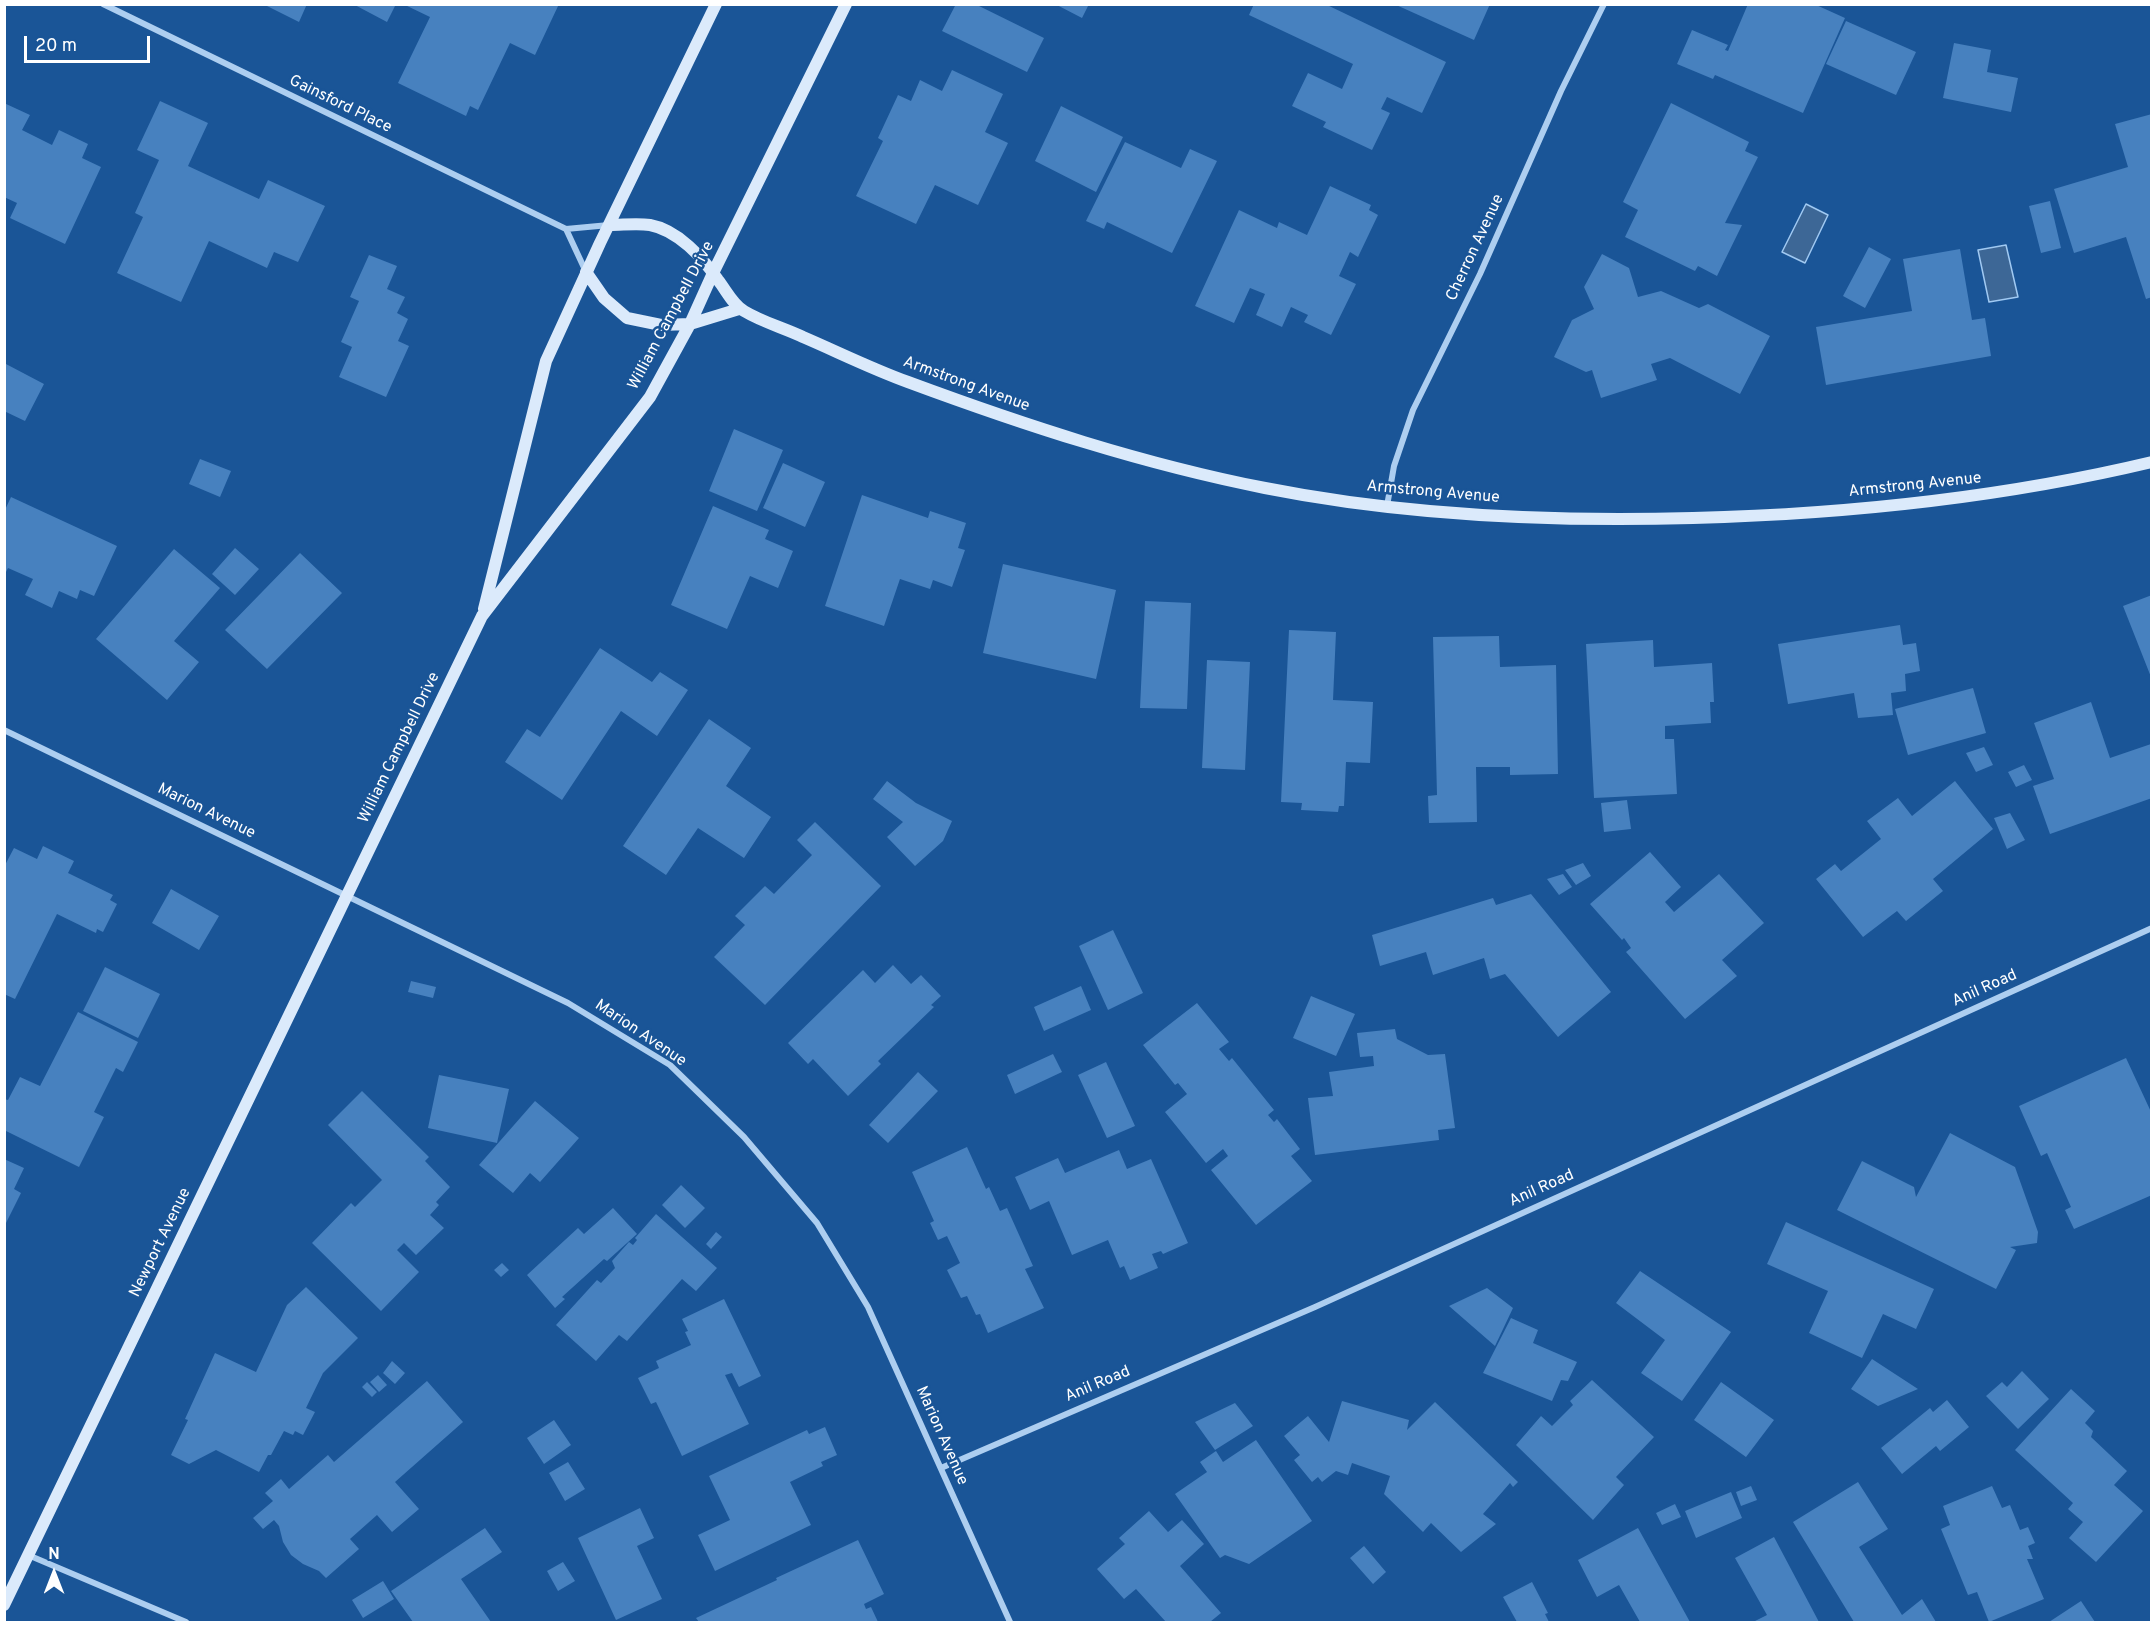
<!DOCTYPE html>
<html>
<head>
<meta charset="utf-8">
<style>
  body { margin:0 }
  #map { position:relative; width:2156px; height:1627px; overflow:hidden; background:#1a5597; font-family:Overpass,sans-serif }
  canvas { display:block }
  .frame { position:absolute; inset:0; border:6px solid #fff; pointer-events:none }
  .north { position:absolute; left:24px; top:1543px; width:60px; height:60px; -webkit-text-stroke:4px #1a5597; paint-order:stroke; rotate:0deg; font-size:16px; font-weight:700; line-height:24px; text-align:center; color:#fff }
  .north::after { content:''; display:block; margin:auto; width:21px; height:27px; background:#fff; clip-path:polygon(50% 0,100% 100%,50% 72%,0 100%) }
  .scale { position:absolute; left:24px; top:36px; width:126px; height:27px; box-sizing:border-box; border:3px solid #fff; border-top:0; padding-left:8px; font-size:18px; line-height:21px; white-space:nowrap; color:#fff; -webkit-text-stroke:4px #1a5597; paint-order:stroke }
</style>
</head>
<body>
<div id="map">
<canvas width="2156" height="1627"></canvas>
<div class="frame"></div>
<div class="north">N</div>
<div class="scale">20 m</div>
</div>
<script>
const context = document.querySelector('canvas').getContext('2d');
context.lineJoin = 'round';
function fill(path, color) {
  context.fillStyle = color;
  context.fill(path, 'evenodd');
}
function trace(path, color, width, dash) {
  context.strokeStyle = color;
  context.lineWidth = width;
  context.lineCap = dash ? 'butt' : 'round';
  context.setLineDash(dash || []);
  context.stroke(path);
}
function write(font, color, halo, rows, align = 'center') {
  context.font = font + ' Overpass,sans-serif';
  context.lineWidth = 5;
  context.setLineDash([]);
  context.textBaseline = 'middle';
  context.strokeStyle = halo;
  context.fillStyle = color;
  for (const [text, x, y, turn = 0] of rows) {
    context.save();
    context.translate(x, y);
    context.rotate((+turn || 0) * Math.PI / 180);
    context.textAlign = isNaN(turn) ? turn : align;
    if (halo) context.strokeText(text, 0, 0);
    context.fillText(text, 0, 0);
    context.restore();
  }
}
const water = new Path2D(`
  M 1806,204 L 1828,215 L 1805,263 L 1782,252 Z
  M 2006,245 L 2018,297 L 1989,302 L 1978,250 Z`);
const building = new Path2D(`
  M 263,4 L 307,4 L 299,22 Z
  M 353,4 L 396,4 L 387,22 Z
  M 403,4 L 559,4 L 535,55 L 510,43 L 478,110 L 470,106 L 466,116 L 398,83 L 430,17 Z
  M 956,4 L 975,4 L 1044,38 L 1027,72 L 942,31 Z
  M 1055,4 L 1089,4 L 1082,18 Z
  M 1254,4 L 1325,4 L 1446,62 L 1422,113 L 1387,97 L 1381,109 L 1390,113 L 1372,150 L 1323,127 L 1326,122 L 1292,106 L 1308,73 L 1342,89 L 1353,64 L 1249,15 Z
  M 1394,4 L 1490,4 L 1474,40 Z
  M 1748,4 L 1814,4 L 1845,18 L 1803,113 L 1715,75 L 1713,79 L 1677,64 L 1692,30 L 1728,45 L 1725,50 L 1728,51 Z
  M 1846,21 L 1916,52 L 1896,95 L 1826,64 Z
  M 1954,43 L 1991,50 L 1987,72 L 2018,78 L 2011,112 L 1943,98 Z
  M 952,70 L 1003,94 L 985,132 L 1008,143 L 978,205 L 935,185 L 916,224 L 856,196 L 883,141 L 878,138 L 898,95 L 911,101 L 920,80 L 942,91 Z
  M 160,101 L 208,123 L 188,166 L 259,199 L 268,180 L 325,206 L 298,262 L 274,252 L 267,268 L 209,241 L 181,302 L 117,273 L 143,217 L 135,213 L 159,160 L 137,150 Z
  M 4,103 L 30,115 L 22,130 L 52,145 L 59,130 L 88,144 L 82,158 L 101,167 L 65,244 L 10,218 L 17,203 L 4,197 Z
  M 1671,103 L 1749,142 L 1745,151 L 1758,157 L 1725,223 L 1742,225 L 1717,276 L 1698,266 L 1695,271 L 1625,237 L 1638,210 L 1623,202 Z
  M 1061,106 L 1123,137 L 1096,192 L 1035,161 Z
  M 2152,114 L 2152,297 L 2146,299 L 2126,237 L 2074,253 L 2054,189 L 2128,167 L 2115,124 Z
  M 1125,142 L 1181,168 L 1190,149 L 1217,161 L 1172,253 L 1107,222 L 1104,229 L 1086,221 Z
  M 1330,186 L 1371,205 L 1369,210 L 1378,215 L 1358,257 L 1350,252 L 1339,276 L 1356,284 L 1331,335 L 1304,322 L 1308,315 L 1291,307 L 1282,327 L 1256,315 L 1265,294 L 1250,288 L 1234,323 L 1195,306 L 1239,210 L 1277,228 L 1279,222 L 1307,235 Z
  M 2050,201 L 2061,248 L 2041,253 L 2029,206 Z
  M 1869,247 L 1891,259 L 1865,308 L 1843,296 Z
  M 1960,249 L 1972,320 L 1985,318 L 1991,356 L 1826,385 L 1816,327 L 1912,311 L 1903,259 Z
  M 1602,254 L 1629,268 L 1638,297 L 1661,291 L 1699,308 L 1708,304 L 1770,336 L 1740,394 L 1670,358 L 1651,364 L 1657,380 L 1601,398 L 1592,370 L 1586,372 L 1554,357 L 1572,320 L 1594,309 L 1584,287 Z
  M 369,255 L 397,266 L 387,289 L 405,297 L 397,313 L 408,319 L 398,341 L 409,346 L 386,397 L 339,377 L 352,347 L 341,342 L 359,301 L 350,297 Z
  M 6,364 L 44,384 L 25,421 L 4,411 Z
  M 734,429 L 783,450 L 757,511 L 709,491 Z
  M 200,459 L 231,471 L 220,497 L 189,484 Z
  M 783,463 L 825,482 L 805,527 L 763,508 Z
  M 862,495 L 928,518 L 930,511 L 966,523 L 958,548 L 965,550 L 952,587 L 933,580 L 930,589 L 900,579 L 884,626 L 825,606 Z
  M 11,497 L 117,546 L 94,596 L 80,590 L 77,599 L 59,591 L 52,608 L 25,595 L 33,579 L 8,568 L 4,576 L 4,512 Z
  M 713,506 L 769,530 L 765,539 L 793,551 L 778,588 L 750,576 L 727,629 L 671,605 Z
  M 235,548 L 259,569 L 235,595 L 212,574 Z
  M 174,549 L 220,588 L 174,641 L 199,662 L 167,700 L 96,639 Z
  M 300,553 L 342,593 L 267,669 L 225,630 Z
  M 1003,564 L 1116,590 L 1096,679 L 983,653 Z
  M 2152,595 L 2152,677 L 2151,677 L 2123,606 Z
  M 1145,601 L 1191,603 L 1187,709 L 1140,708 Z
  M 1900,625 L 1903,645 L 1916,643 L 1920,671 L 1905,674 L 1906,691 L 1891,693 L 1893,715 L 1858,718 L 1854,693 L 1788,704 L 1778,644 Z
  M 1289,630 L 1336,632 L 1333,700 L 1373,702 L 1370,763 L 1346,762 L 1344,806 L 1339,806 L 1338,812 L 1301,810 L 1302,803 L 1281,802 Z
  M 1499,636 L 1500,667 L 1556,665 L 1558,774 L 1510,775 L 1510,767 L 1476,767 L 1477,822 L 1429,823 L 1428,796 L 1437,795 L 1433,637 Z
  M 1653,640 L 1654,667 L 1712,663 L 1714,702 L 1710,702 L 1711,723 L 1665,726 L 1665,739 L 1674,739 L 1677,794 L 1594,798 L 1586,644 Z
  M 600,648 L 652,682 L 660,672 L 688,690 L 657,736 L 621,711 L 562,800 L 505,762 L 527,729 L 540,737 Z
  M 1207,660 L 1250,662 L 1245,770 L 1202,768 Z
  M 1973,688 L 1986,733 L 1908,755 L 1895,709 Z
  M 2091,702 L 2110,758 L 2151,744 L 2152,798 L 2050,834 L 2033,786 L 2054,779 L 2034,723 Z
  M 709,719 L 751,748 L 726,786 L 771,817 L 744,858 L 698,828 L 666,875 L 623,846 Z
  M 1984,747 L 1993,765 L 1976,772 L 1966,753 Z
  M 2024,765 L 2032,780 L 2016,787 L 2008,772 Z
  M 887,781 L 916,803 L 952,821 L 943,841 L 915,866 L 887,837 L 903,822 L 873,799 Z
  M 1955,781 L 1993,829 L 1933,879 L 1943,891 L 1906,921 L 1897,911 L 1863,937 L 1816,879 L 1835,864 L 1841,871 L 1881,839 L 1867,821 L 1898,798 L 1912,816 Z
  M 1627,800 L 1631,829 L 1604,832 L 1601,803 Z
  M 2010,813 L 2025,840 L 2007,849 L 1994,818 Z
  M 815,822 L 881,886 L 765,1005 L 714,957 L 745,925 L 735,916 L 765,886 L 774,894 L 812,855 L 797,840 Z
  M 43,846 L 74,861 L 68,873 L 113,895 L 110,900 L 117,904 L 103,932 L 97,929 L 96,933 L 57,914 L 15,999 L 4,994 L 4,867 L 14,848 L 37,859 Z
  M 1650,852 L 1681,887 L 1665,902 L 1674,912 L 1719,874 L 1764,923 L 1722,960 L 1737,976 L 1685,1019 L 1626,952 L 1631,948 L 1624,938 L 1622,940 L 1590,904 Z
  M 1583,863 L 1591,876 L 1576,885 L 1565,870 Z
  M 1563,874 L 1572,887 L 1559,895 L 1547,879 Z
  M 171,889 L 219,916 L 199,950 L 152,923 Z
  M 1531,894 L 1611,992 L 1558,1037 L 1505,974 L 1490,979 L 1484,958 L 1433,975 L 1426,952 L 1380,966 L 1372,935 L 1493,898 L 1496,905 Z
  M 1113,930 L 1143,993 L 1108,1010 L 1079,946 Z
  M 893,965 L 911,984 L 921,975 L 941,996 L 931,1005 L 934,1007 L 878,1061 L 881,1064 L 848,1096 L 813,1059 L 808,1064 L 788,1043 L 863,970 L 875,983 Z
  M 105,967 L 160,994 L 138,1038 L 83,1011 Z
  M 411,981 L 436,987 L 433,998 L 408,992 Z
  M 1081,986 L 1091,1010 L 1044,1031 L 1034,1007 Z
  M 1311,996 L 1355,1014 L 1336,1056 L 1293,1038 Z
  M 1197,1003 L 1229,1042 L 1219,1049 L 1229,1061 L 1232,1058 L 1274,1110 L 1268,1115 L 1274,1122 L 1277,1119 L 1300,1149 L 1291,1156 L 1312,1181 L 1256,1225 L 1211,1170 L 1228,1156 L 1223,1149 L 1206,1163 L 1165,1112 L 1187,1094 L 1178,1083 L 1175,1085 L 1143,1045 Z
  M 78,1012 L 138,1042 L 123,1072 L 116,1068 L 94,1112 L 104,1117 L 79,1167 L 4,1130 L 4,1099 L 8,1100 L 20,1077 L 40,1086 Z
  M 1395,1029 L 1397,1039 L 1428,1055 L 1445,1054 L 1455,1128 L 1438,1130 L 1439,1140 L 1315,1155 L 1308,1098 L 1333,1096 L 1329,1072 L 1374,1066 L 1373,1056 L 1360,1057 L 1357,1033 Z
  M 1053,1054 L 1062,1072 L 1015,1094 L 1007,1075 Z
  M 2126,1058 L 2152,1114 L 2152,1195 L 2074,1229 L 2065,1210 L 2071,1207 L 2047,1153 L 2041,1156 L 2019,1106 Z
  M 1106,1062 L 1135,1126 L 1107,1138 L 1078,1075 Z
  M 918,1072 L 938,1091 L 888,1143 L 869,1125 Z
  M 439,1075 L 509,1089 L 497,1143 L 428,1128 Z
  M 362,1091 L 429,1157 L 425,1161 L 450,1187 L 436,1202 L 439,1205 L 430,1215 L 444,1228 L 416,1255 L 404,1243 L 397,1250 L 419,1272 L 381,1311 L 312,1243 L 351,1203 L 355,1207 L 382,1180 L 328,1125 Z
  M 535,1101 L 579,1138 L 540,1182 L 530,1173 L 513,1193 L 479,1165 Z
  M 1950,1133 L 2015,1167 L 2038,1232 L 2037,1243 L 2010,1247 L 2016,1250 L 1996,1289 L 1837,1210 L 1862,1161 L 1914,1187 L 1916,1197 Z
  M 967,1147 L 986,1189 L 989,1187 L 1000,1211 L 1007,1208 L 1033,1266 L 1025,1269 L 1044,1308 L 988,1333 L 980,1314 L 976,1315 L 967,1296 L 961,1298 L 947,1270 L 960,1263 L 947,1236 L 938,1240 L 930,1223 L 934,1221 L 912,1172 Z
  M 1119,1150 L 1127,1169 L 1151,1159 L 1188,1243 L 1163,1254 L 1161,1251 L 1152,1254 L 1158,1268 L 1130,1280 L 1124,1266 L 1120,1268 L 1108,1240 L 1072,1255 L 1049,1201 L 1030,1210 L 1015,1177 L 1058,1158 L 1065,1173 Z
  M 4,1159 L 24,1168 L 14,1189 L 21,1193 L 4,1227 Z
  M 681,1185 L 705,1208 L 685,1228 L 662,1205 Z
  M 613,1208 L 637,1234 L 607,1261 L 604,1259 L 562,1297 L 565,1299 L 555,1308 L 527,1275 L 578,1228 L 584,1234 Z
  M 656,1214 L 717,1268 L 696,1291 L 682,1279 L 627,1341 L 619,1335 L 596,1361 L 556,1325 L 597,1280 L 601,1283 L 615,1268 L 612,1261 L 629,1242 L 633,1245 L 637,1240 L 635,1238 Z
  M 1786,1222 L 1934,1289 L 1916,1329 L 1883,1314 L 1862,1358 L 1809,1333 L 1828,1291 L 1767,1264 Z
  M 716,1232 L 722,1237 L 711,1249 L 706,1244 Z
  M 502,1263 L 509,1270 L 501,1277 L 494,1270 Z
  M 1640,1271 L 1731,1332 L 1682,1401 L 1641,1373 L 1665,1340 L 1616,1303 Z
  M 306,1287 L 358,1338 L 323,1373 L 306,1408 L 315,1412 L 303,1435 L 295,1431 L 293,1435 L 284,1431 L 271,1455 L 268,1455 L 259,1472 L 216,1450 L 189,1464 L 171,1455 L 188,1420 L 185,1419 L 215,1353 L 256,1372 L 287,1305 Z
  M 1487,1288 L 1513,1308 L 1495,1346 L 1449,1306 Z
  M 724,1299 L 761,1376 L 739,1387 L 732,1373 L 725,1375 L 749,1424 L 682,1456 L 656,1402 L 651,1404 L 638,1378 L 659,1368 L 656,1361 L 691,1345 L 685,1332 L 688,1331 L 682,1319 Z
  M 1511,1318 L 1538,1330 L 1533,1343 L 1577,1362 L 1568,1381 L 1561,1380 L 1552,1401 L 1483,1373 Z
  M 1872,1359 L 1918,1389 L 1878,1406 L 1851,1389 Z
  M 392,1361 L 405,1373 L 395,1384 L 383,1373 Z
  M 2022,1371 L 2049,1399 L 2018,1429 L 1986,1396 L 2002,1382 L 2007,1387 Z
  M 378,1375 L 387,1385 L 379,1392 L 370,1382 Z
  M 1592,1380 L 1654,1437 L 1616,1477 L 1624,1485 L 1593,1520 L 1516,1445 L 1541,1416 L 1552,1426 L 1573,1405 L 1570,1401 Z
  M 427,1381 L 463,1422 L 395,1482 L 419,1509 L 392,1532 L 377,1515 L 350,1539 L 359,1549 L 326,1578 L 319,1571 L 303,1564 L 291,1555 L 283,1542 L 279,1526 L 274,1520 L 263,1529 L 253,1518 L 273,1501 L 265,1493 L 281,1479 L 289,1489 L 328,1455 L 334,1462 Z
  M 367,1382 L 377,1392 L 372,1397 L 362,1387 Z
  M 1721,1382 L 1774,1420 L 1746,1457 L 1694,1420 Z
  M 2071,1389 L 2095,1411 L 2085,1423 L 2093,1431 L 2091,1437 L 2127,1471 L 2114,1485 L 2143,1511 L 2096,1562 L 2069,1538 L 2083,1522 L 2068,1509 L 2073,1503 L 2015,1450 Z
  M 1947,1400 L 1969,1427 L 1940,1451 L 1936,1446 L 1902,1474 L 1881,1448 L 1930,1408 L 1933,1412 Z
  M 1342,1401 L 1409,1420 L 1407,1430 L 1435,1402 L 1518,1482 L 1513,1487 L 1510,1483 L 1483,1514 L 1496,1524 L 1461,1552 L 1431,1523 L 1423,1532 L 1384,1494 L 1390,1476 L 1352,1463 L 1348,1475 L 1336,1471 L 1322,1482 L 1318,1477 L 1312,1482 L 1294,1460 L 1300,1455 L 1284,1436 L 1308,1416 L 1329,1442 Z
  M 1235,1403 L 1253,1426 L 1215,1450 L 1195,1422 Z
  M 554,1420 L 571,1445 L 544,1464 L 527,1438 Z
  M 825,1427 L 837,1455 L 821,1462 L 823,1466 L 790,1482 L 811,1525 L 715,1571 L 698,1535 L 730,1520 L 709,1476 L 807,1430 L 809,1434 Z
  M 1256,1440 L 1312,1521 L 1249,1564 L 1225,1555 L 1220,1558 L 1175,1494 L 1207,1472 L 1200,1462 L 1216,1451 L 1223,1462 Z
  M 568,1462 L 585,1489 L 565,1501 L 549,1473 Z
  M 1858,1482 L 1888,1529 L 1859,1547 L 1902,1615 L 1922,1599 L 1936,1622 L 1854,1622 L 1793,1522 Z
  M 1751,1486 L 1757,1500 L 1741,1506 L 1736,1492 Z
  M 1992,1486 L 2002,1508 L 2010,1505 L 2020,1530 L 2028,1527 L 2035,1543 L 2028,1546 L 2033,1559 L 2027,1559 L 2044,1599 L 1989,1622 L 1977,1592 L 1968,1595 L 1941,1529 L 1950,1525 L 1943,1506 Z
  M 1731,1492 L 1742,1518 L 1696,1538 L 1685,1511 Z
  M 1675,1504 L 1681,1517 L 1662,1525 L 1656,1513 Z
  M 640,1508 L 654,1538 L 637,1546 L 662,1599 L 616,1620 L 578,1538 Z
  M 1149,1511 L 1168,1532 L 1182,1520 L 1204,1544 L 1180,1566 L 1221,1613 L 1210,1622 L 1166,1622 L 1136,1589 L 1124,1599 L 1097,1569 L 1125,1544 L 1119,1538 Z
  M 485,1528 L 502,1552 L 461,1579 L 491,1622 L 413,1622 L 391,1591 Z
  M 1638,1528 L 1690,1622 L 1640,1622 L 1619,1585 L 1597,1597 L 1578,1560 Z
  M 1774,1537 L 1819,1622 L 1753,1622 L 1767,1615 L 1735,1558 Z
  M 858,1540 L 884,1594 L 864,1604 L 866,1609 L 871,1607 L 878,1622 L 699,1622 L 696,1618 L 777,1580 L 776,1578 Z
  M 1364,1546 L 1386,1572 L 1373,1584 L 1350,1558 Z
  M 563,1562 L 575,1581 L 558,1591 L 547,1571 Z
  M 383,1581 L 394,1599 L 363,1618 L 352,1600 Z
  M 1532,1582 L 1548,1613 L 1545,1614 L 1549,1622 L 1517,1622 L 1503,1597 Z
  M 2081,1601 L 2095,1622 L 2049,1622 Z`);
const street = new Path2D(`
  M 103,4 L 566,229 L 609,225
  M 566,229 L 586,272
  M 1387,506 L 1394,466 L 1413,410 L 1480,274 L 1561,91 L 1604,4
  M 4,730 L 568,1003 L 670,1065 L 744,1137 L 817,1223 L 868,1307 L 1010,1622
  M 941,1468 L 1315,1307 L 2152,928
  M 28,1555 L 186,1622`);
const secondary = new Path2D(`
  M 610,225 C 623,225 637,223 650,225 C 678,230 703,258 718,280 C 726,290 733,305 744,311 C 762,322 784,328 803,337 C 838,352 872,369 908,382 C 1024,425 1143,464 1265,488 C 1406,516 1550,522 1693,518 C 1848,514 2001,498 2152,462
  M 586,272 L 604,298 L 627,318 L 661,325 L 690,324 L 739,309
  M 484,609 L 546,361 L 600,243 L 716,4
  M 4,1605 L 482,616 L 650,397 L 690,324 L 713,273 L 846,4`);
const streetNames = [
  ["Gainsford Place",340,105,26],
  ["Cherron Avenue",1476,248,-65],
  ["William Campbell Drive",672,316,-62],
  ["Armstrong Avenue",966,385,20],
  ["Armstrong Avenue",1915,486,-6],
  ["Armstrong Avenue",1433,493,5],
  ["William Campbell Drive",400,748,-64],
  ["Marion Avenue",206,812,26],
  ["Anil Road",1985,989,-24],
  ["Marion Avenue",640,1034,34],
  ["Anil Road",1542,1189,-24],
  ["Newport Avenue",161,1243,-64],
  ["Anil Road",1098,1385,-23],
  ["Marion Avenue",941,1436,66]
];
fill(water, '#3d6796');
trace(water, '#a0c9f2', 1.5);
fill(building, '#4781bf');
trace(street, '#adcef0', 6);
trace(secondary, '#dbeafb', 12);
write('16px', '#fff', '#1a5597', streetNames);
</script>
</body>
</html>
